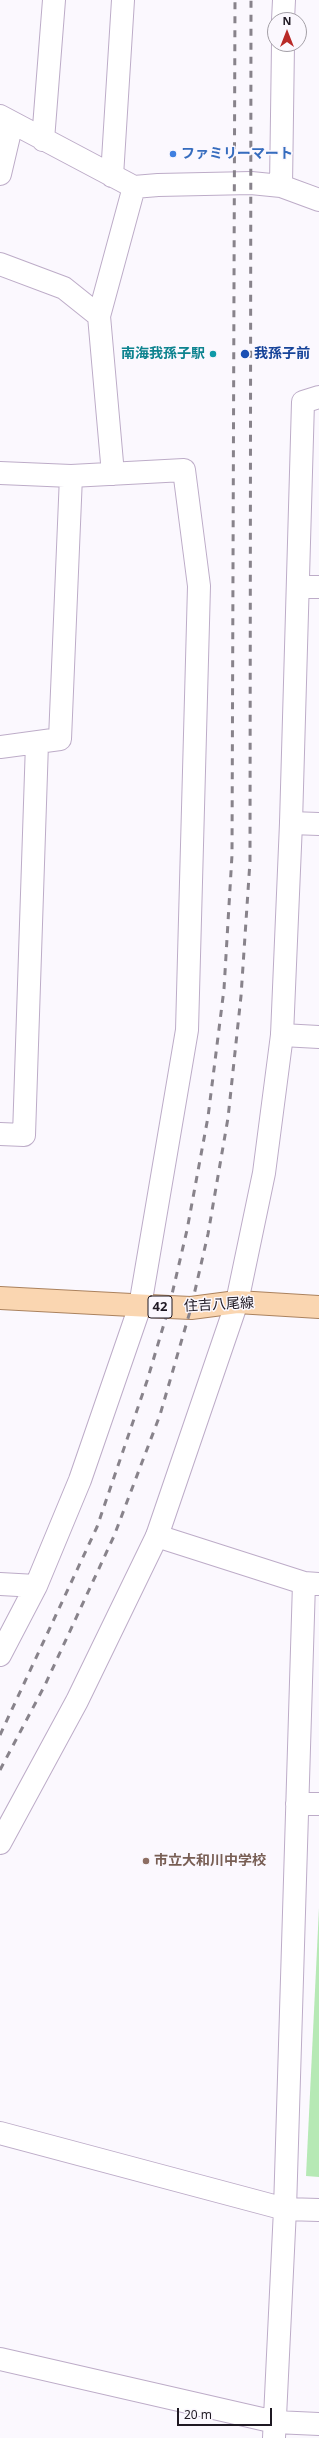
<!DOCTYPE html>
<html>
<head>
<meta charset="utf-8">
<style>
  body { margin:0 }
  #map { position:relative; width:319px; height:2438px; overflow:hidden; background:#fbf8fe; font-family:"Noto Sans",sans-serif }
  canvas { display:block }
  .north { position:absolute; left:267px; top:12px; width:40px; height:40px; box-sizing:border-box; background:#fbf8fe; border:1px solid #a39fa6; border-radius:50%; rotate:0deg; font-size:11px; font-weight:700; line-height:16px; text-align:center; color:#1f1923 }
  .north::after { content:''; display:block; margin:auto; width:14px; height:18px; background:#b92a28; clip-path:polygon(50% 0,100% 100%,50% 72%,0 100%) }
  .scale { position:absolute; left:177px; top:2408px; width:95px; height:18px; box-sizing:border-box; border:2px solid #1f1923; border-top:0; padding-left:5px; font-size:12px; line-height:14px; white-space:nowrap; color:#1f1923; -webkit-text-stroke:3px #fbf8fe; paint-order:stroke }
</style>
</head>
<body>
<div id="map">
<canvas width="319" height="2438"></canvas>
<div class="north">N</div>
<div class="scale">20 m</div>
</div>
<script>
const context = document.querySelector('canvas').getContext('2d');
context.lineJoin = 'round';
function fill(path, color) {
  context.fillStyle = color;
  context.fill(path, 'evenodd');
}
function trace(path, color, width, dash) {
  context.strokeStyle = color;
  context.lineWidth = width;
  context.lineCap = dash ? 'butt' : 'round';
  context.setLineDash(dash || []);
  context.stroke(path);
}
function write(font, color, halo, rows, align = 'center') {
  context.font = font + ' "Noto Sans","Noto Sans JP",sans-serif';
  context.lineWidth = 3;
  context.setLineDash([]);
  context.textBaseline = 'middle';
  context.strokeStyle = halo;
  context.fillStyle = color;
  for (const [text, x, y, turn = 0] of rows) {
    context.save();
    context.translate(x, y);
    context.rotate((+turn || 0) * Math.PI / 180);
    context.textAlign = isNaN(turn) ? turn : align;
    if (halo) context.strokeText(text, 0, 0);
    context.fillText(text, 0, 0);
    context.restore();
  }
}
const green = new Path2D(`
  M 319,1908 L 319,2177 L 306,2176 Z`);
const street = new Path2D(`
  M 283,20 L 284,0
  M 0,116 L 134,187 L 158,185 L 251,183 L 281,186 L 319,200
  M 43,140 L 54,0
  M 0,174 L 12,123
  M 112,176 L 123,0
  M 281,186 L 283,44
  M 0,264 L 64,288 L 99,316
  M 0,473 L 71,476 L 184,470 L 199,586 L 187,1030 L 140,1306 L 80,1480 L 36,1586 L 0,1584
  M 113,474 L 99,316 L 134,187
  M 299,587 L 319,587
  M 0,747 L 60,739 L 71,476
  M 291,823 L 319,824
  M 282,1035 L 319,1037
  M 0,1134 L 24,1135 L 37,743
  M 157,1536 L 304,1583 L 319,1584
  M 0,1655 L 36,1586
  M 297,1804 L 319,1804
  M 0,2133 L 285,2209 L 319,2210
  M 0,2359 L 275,2422 L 319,2424
  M 274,2438 L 285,2209 L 304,1583`);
const secondary = new Path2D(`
  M 0,1843 L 77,1701 L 157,1536 L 237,1302 L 264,1173 L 282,1035 L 291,823 L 303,402 L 319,397`);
const primary = new Path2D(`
  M 0,1298 L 169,1307 L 191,1308 L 237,1302 L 319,1307`);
const rail = new Path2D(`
  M 0,1735 L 97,1527 L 147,1381 L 169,1307 L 187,1230 L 208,1117 L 224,989 L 232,855 L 235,0
  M 0,1770 L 45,1685 L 114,1536 L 160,1415 L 191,1308 L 208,1234 L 228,1118 L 241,996 L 250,861 L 251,0`);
const markers = [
  [173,154,4,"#3f7fe0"],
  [213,354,4,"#0f9aa8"],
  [245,354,5,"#1a4fb4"],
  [146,1861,4,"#8d6e63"]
];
const shields = [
  [160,1307,24]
];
const shieldNames = [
  ["42",160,1307]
];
const shopNames = [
  ["ファミリーマート",181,154]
];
const cultureNames = [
  ["南海我孫子駅",205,354]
];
const transitNames = [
  ["我孫子前",254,354]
];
const streetNames = [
  ["住吉八尾線",219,1305,-3]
];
const educationNames = [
  ["市立大和川中学校",154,1861]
];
fill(green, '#b6e9b5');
trace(street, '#bdacc8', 24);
trace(secondary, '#bdacc8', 24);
trace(primary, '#ab825e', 24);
trace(street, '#fff', 22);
trace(secondary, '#fff', 22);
trace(primary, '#fad6b1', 22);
trace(rail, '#88838b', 3, [7, 7]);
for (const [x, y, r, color] of markers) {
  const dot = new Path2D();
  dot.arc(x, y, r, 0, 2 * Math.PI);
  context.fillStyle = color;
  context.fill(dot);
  trace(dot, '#fbf8fe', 1.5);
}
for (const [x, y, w] of shields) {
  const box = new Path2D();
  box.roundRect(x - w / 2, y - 11, w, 22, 3);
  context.fillStyle = '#fbf8fe';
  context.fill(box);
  trace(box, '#1f1923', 1);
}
write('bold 13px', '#1f1923', null, shieldNames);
write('bold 14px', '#366cbe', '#fbf8fe', shopNames, 'left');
write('bold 14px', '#0d838f', '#fbf8fe', cultureNames, 'right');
write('bold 14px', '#164399', '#fbf8fe', transitNames, 'left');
write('14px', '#1f1923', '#fbf8fe', streetNames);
write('bold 14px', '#785e54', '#fbf8fe', educationNames, 'left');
</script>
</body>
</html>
